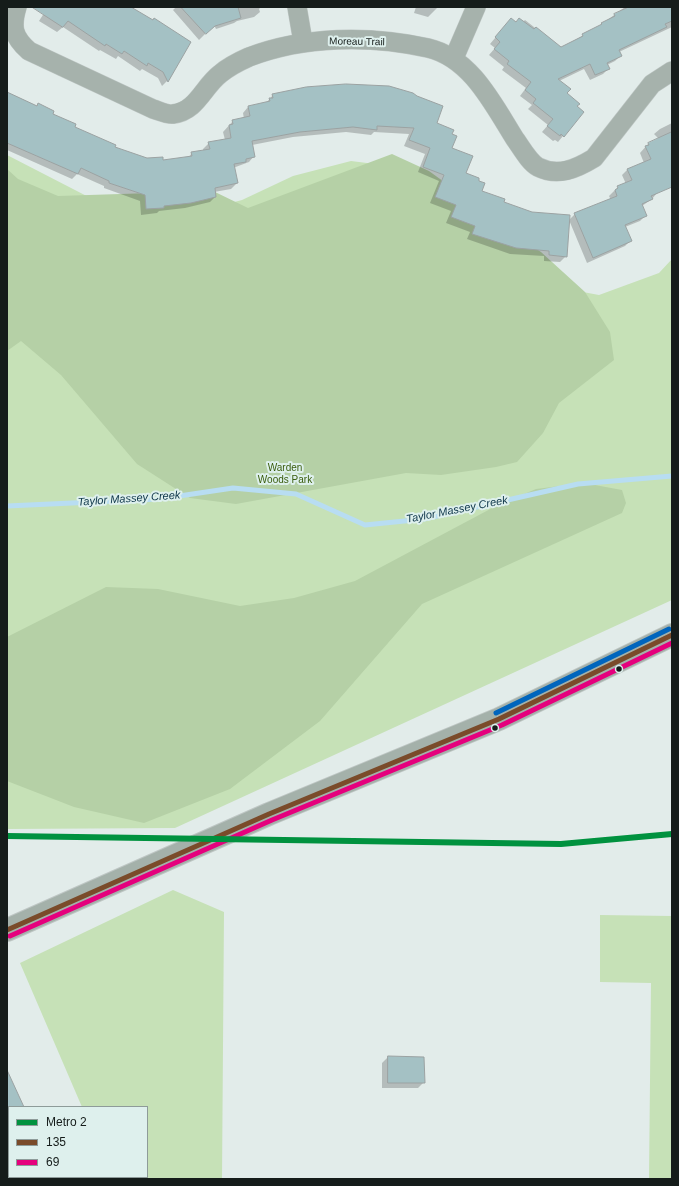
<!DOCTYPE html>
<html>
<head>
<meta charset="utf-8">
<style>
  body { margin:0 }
  #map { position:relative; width:679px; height:1186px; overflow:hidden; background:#e2ecea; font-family:Arial,sans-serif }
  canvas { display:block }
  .frame { position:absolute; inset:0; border:8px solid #151c1a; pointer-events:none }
  .legend { position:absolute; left:8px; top:1106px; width:140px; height:72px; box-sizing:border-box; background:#def0ed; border:1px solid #8e9b99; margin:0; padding:5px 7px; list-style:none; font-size:12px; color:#151c1a }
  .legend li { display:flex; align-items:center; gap:8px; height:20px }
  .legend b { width:20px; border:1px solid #8e9b99 }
</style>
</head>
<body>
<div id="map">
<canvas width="679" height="1186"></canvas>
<div class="frame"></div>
<ul class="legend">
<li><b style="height:5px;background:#00923f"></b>Metro 2</li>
<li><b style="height:5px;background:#7a4b2a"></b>135</li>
<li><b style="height:5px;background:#e5007d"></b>69</li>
</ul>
</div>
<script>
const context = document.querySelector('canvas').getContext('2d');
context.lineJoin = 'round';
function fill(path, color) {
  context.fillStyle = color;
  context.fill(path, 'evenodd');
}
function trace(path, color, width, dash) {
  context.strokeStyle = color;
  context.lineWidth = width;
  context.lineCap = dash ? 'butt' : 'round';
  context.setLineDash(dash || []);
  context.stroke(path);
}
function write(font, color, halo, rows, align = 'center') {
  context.font = font + ' Arial,sans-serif';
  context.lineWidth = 4;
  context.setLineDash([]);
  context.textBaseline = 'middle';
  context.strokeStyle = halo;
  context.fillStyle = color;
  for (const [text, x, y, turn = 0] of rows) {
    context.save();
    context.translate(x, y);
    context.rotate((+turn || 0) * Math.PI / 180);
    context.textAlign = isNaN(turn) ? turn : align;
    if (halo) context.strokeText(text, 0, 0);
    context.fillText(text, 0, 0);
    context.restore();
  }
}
const green = new Path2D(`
  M 7,155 L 106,206 L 170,219 L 242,200 L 293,176 L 351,161 L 383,165 L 502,277 L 599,295 L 659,273 L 672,259 L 672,600 L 175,828 L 7,829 Z
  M 173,890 L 224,912 L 222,1179 L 112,1179 L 111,1177 L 147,1177 L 147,1107 L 82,1107 L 20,963 Z
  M 600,915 L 672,916 L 672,1179 L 649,1179 L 651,983 L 600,982 Z`);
const forest = new Path2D(`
  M 392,154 L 429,171 L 541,252 L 585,292 L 610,332 L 614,360 L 559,403 L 543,433 L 517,462 L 496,467 L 441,475 L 406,473 L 236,504 L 190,498 L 137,464 L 61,375 L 21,341 L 7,351 L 7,169 L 18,179 L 58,196 L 213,191 L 248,208 Z
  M 584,483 L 622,490 L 626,503 L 622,513 L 422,604 L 320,721 L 230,789 L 144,823 L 74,807 L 7,781 L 7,637 L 106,587 L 158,589 L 240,606 L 294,598 L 355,581 L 494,507 L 536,489 Z`);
const shadow = new Path2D(`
  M 48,7 L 125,7 L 189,42 L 167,81 L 162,86 L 158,78 L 142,69 L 140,71 L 118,56 L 116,59 L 100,50 L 99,51 L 63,27 L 57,32 L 39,21 Z
  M 176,7 L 261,7 L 259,9 L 260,12 L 254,17 L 237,21 L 234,23 L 216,29 L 214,25 L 199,40 L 173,10 Z
  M 416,7 L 438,7 L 428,17 L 414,13 Z
  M 625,7 L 672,7 L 672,27 L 619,52 L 621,55 L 615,61 L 607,65 L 609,68 L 603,74 L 590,80 L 584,69 L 559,81 L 565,94 L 576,106 L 563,136 L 558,142 L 555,140 L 553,141 L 542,132 L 548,125 L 528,109 L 532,105 L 520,96 L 526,88 L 502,70 L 504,67 L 489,55 L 495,48 L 490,44 L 511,19 L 519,26 L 525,20 L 561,48 L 598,27 Z
  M 7,92 L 37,106 L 38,104 L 74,128 L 114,148 L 147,159 L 162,161 L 188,158 L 192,153 L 203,151 L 203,149 L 209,143 L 225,140 L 223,132 L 233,121 L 244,119 L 243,113 L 248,107 L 267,102 L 273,95 L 436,124 L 451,135 L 451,148 L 465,174 L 481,191 L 503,203 L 532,213 L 569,220 L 575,214 L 611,200 L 609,196 L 618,187 L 626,184 L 622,175 L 628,169 L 644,163 L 640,153 L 648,144 L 659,139 L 654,134 L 660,129 L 672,123 L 672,175 L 652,199 L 642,206 L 646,215 L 640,221 L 625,227 L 631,240 L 625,246 L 587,263 L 569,220 L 566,256 L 560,262 L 544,261 L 544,256 L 510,254 L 467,239 L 470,232 L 446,223 L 451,211 L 430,203 L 439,181 L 418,172 L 425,154 L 404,146 L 409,134 L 374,132 L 371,135 L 346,132 L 293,137 L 252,145 L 254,156 L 249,162 L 233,168 L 237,183 L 231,189 L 214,192 L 215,197 L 210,202 L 185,208 L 159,211 L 157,213 L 141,215 L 140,201 L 104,188 L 104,186 L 77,174 L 72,179 L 7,150 Z
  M 388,1057 L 424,1082 L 418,1088 L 382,1088 L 382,1063 Z
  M 7,1073 L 22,1107 L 9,1107 L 9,1177 L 52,1177 L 53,1179 L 7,1179 Z`);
const stream = new Path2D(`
  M 7,506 L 159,499 L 233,488 L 296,494 L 365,525 L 424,519 L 578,484 L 672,476`);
const building = new Path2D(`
  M 32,7 L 131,7 L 153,20 L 154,18 L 191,42 L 168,82 L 163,72 L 148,63 L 147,66 L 124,51 L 122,54 L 106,44 L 105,46 L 68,21 L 63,27 Z
  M 181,7 L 238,7 L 241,18 L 215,26 L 206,34 Z
  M 629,7 L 672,7 L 672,21 L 665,24 L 667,27 L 619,50 L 622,56 L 607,63 L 610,69 L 595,75 L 590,64 L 558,79 L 571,89 L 567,93 L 580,104 L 577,106 L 584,112 L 564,137 L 561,134 L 560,136 L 547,126 L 553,119 L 533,103 L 536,99 L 525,90 L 531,82 L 507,64 L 509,61 L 494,49 L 500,42 L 495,37 L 511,18 L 516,22 L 519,18 L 534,29 L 536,27 L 561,47 L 583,36 L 582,34 L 602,24 L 601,23 L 615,16 L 614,14 Z
  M 346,84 L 389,86 L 413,93 L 417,96 L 443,106 L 437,123 L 454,130 L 452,134 L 457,136 L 452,148 L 473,156 L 466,173 L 479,178 L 479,181 L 485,183 L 482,191 L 505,199 L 504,202 L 532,212 L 570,215 L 567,257 L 549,255 L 549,251 L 516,248 L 472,234 L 475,226 L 451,217 L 456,205 L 435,197 L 444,175 L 423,167 L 430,148 L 409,140 L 414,128 L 377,126 L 377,130 L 353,127 L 300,132 L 252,141 L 255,157 L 246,159 L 246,162 L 234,164 L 238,183 L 215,188 L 216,197 L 191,203 L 164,206 L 164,208 L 146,209 L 145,195 L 109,183 L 109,181 L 81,168 L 78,174 L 7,143 L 7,92 L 37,106 L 38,103 L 54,111 L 53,114 L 76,124 L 75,127 L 116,145 L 115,147 L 147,158 L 163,157 L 163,160 L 192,156 L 191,152 L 210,149 L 208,142 L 231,138 L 229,125 L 233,124 L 232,120 L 250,116 L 248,106 L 270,101 L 269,98 L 273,98 L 272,94 L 306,87 Z
  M 672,132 L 672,187 L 651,196 L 653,199 L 642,204 L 647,216 L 625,225 L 632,241 L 593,258 L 574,213 L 617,196 L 615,190 L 618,188 L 617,186 L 632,180 L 627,169 L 651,159 L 645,146 L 649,145 L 648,143 Z
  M 388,1056 L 424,1057 L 425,1083 L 388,1083 Z
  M 7,1070 L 24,1107 L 7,1107 Z`);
const minor = new Path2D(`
  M 17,7 C 11,27 13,37 29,51 L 153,109 C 159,111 168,115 173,114 C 197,111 203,87 220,74 C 227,68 240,61 249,57 C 304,36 370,35 428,48 C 471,58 493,104 515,139 C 521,147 529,162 538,167 C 558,177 576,169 594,158 L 652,84 L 672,71
  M 297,7 L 303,42
  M 454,58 L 476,7`);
const secondary = new Path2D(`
  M 7,930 L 269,814 L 499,719 L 672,635`);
const bus1 = new Path2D(`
  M 7,930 L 269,814 L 499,719 L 672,635`);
const bus2 = new Path2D(`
  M 10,936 L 272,820 L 502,725 L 672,643`);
const bus3 = new Path2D(`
  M 496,713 L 669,629`);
const metro1 = new Path2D(`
  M 7,836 L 561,844 L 672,834`);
const markers = [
  [619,669,3.5,"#151c1a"],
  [495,728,3.5,"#151c1a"]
];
const streetNames = [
  ["Moreau Trail",357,42,1]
];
const parkNames = [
  ["Warden",285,468],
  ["Woods Park",285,480]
];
const waterNames = [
  ["Taylor Massey Creek",129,499,-4],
  ["Taylor Massey Creek",457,510,-11]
];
fill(green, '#c6e1b7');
fill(forest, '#b5d0a6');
fill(shadow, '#0003');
trace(stream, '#b8ddf2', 5);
fill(building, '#a4c1c4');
trace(building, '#9ba2a2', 1);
trace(minor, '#bec6c4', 20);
trace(secondary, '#bec6c4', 24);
trace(minor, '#a6b2ac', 19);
trace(secondary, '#a4b1aa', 22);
trace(bus1, '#7a4b2a', 5);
trace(bus2, '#e5007d', 5);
trace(bus3, '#0065bd', 5);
trace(metro1, '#00923f', 6);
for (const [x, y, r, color] of markers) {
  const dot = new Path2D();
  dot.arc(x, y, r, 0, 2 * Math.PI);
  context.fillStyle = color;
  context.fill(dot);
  trace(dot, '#def0ed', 1.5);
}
write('10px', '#151c1a', '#def0ed', streetNames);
write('10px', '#395c0c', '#def0ed', parkNames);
write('italic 11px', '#0b3347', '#def0ed', waterNames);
</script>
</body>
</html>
